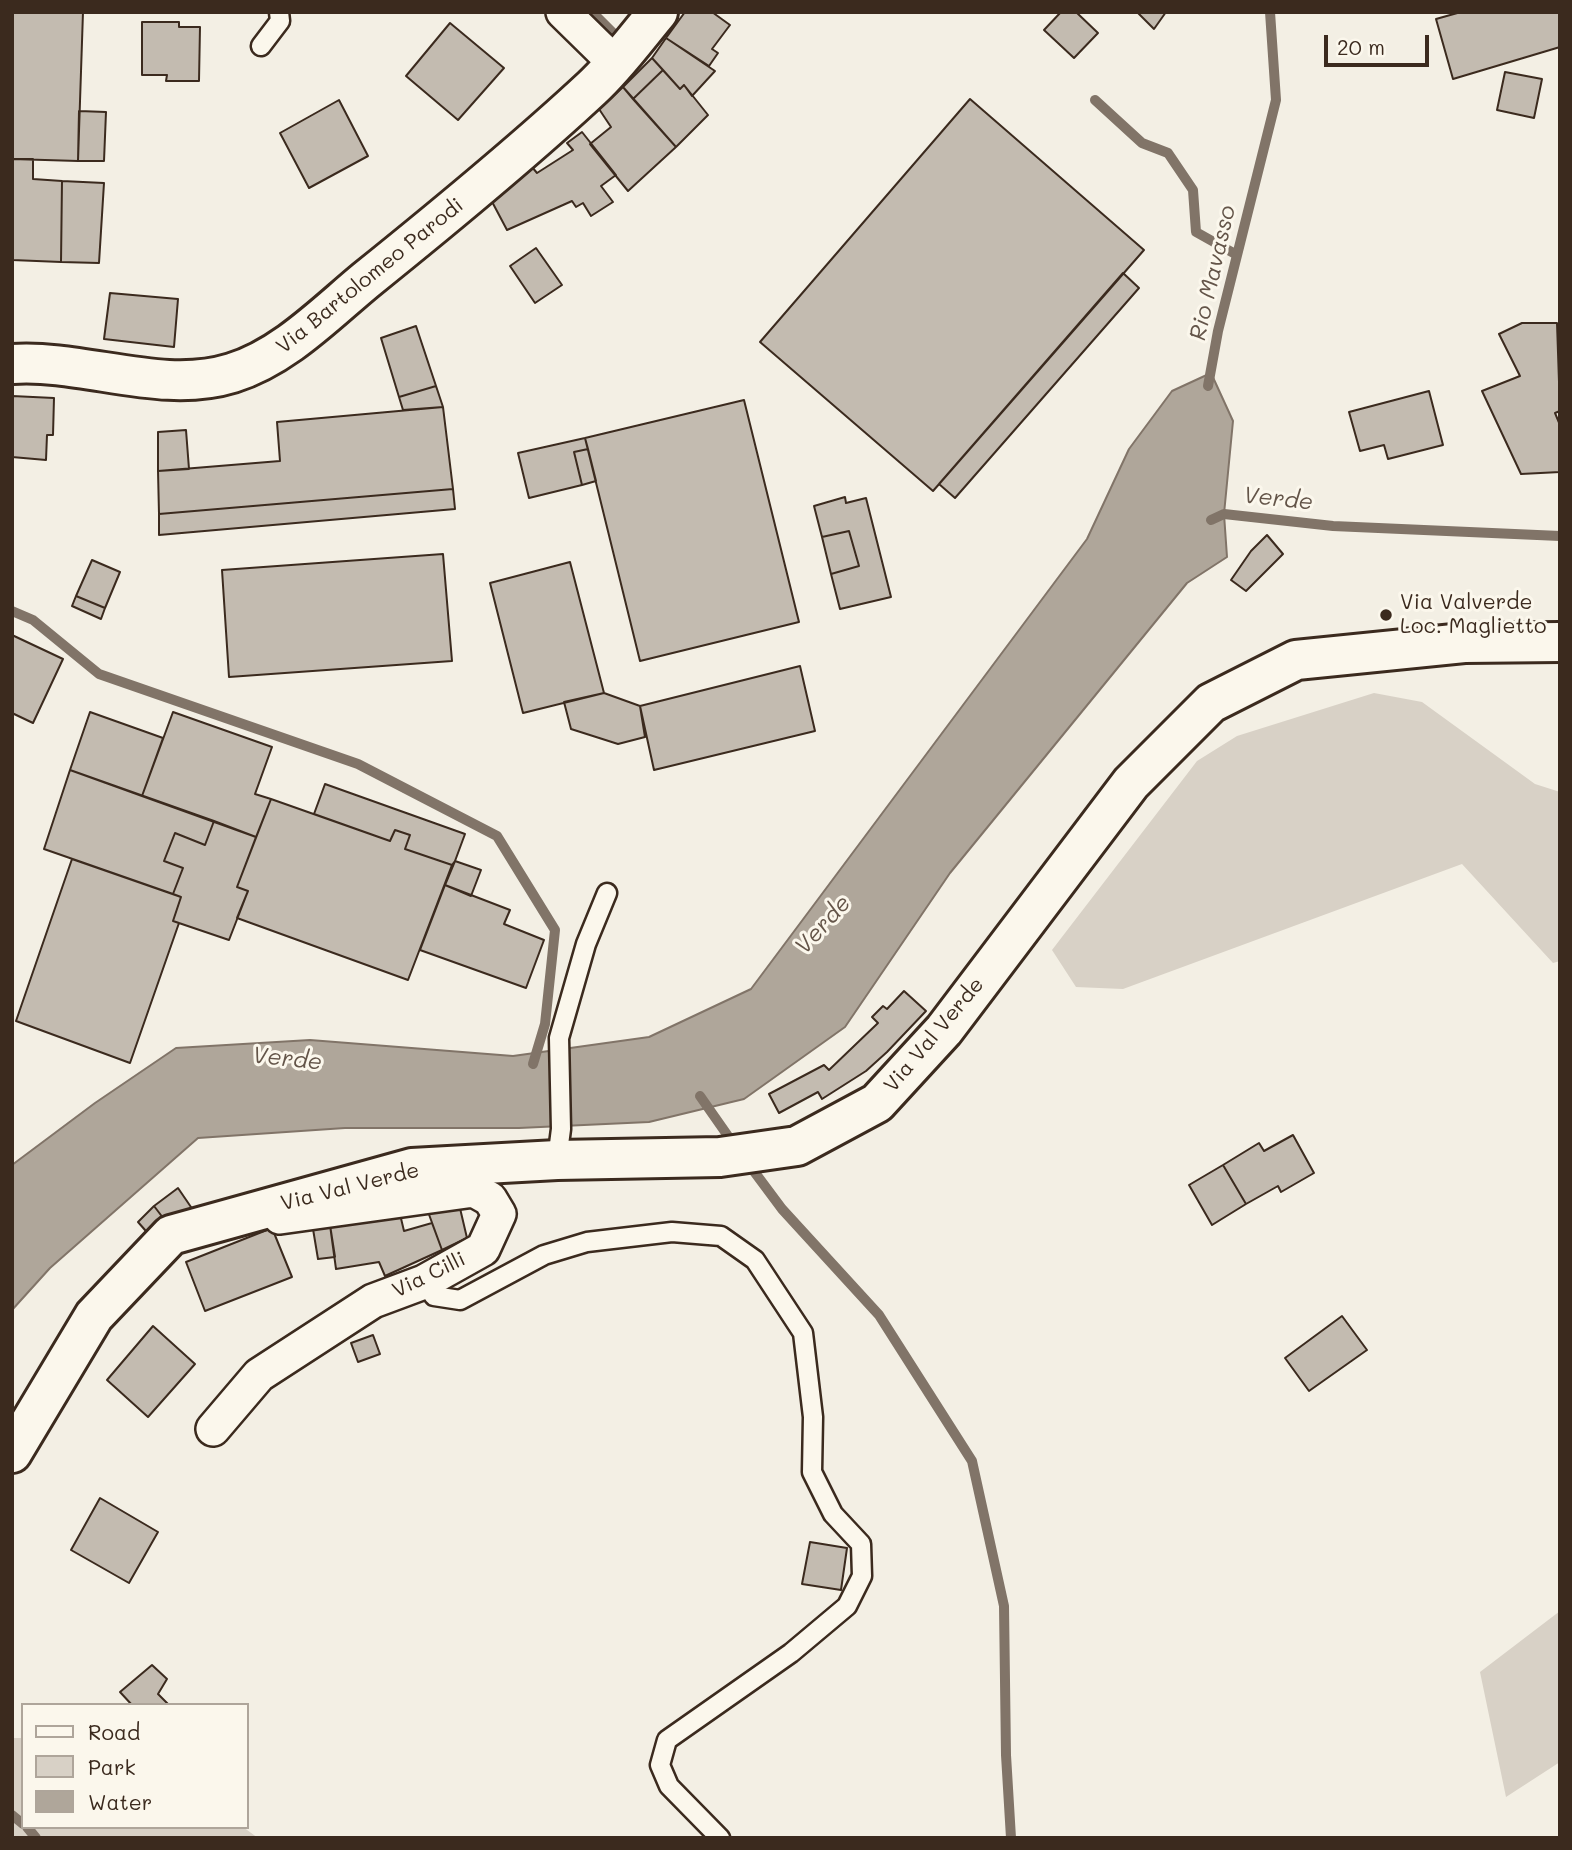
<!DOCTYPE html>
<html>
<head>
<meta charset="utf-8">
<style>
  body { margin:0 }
  #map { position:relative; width:1572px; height:1850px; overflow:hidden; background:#f3efe4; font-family:Mali,sans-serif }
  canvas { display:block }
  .frame { position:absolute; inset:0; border:14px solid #3b2a1e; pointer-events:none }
  .legend { position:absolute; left:21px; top:1703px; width:228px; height:126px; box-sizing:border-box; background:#fbf7ec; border:2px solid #aea59a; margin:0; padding:9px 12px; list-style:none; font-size:21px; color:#3b2a1e }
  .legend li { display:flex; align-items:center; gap:14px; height:35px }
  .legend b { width:35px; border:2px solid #aea59a }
  .scale { position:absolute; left:1324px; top:35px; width:105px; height:32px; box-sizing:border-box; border:4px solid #3b2a1e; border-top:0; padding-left:9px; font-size:21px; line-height:24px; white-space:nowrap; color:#3b2a1e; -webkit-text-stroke:5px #fbf7ec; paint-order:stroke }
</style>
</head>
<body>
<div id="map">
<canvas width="1572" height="1850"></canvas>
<div class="frame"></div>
<ul class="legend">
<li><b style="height:9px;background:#fbf7ec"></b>Road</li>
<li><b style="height:19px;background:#d8d1c6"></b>Park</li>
<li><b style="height:19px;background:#afa69a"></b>Water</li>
</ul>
<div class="scale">20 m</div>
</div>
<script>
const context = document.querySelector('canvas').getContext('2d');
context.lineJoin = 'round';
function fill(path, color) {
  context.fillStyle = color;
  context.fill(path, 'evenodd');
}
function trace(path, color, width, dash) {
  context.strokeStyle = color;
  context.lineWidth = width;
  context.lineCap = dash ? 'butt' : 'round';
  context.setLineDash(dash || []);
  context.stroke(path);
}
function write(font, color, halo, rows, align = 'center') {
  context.font = font + ' Mali,sans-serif';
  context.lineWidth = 6;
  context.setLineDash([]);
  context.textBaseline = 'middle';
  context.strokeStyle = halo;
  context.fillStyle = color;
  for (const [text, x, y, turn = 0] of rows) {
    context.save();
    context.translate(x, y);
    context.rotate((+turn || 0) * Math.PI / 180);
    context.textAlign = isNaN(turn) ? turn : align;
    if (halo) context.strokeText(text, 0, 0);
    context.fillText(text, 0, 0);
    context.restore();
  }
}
const green = new Path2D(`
  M 1374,693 L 1422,702 L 1535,784 L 1560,792 L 1560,961 L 1553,963 L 1462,864 L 1123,989 L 1076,987 L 1052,950 L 1197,761 L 1237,736 Z
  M 1560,1611 L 1560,1762 L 1506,1797 L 1480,1672 Z
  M 12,1738 L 23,1738 L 23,1827 L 243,1827 L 258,1838 L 12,1838 Z`);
const water = new Path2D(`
  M 1211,373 L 1233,421 L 1224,514 L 1227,557 L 1187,583 L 950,873 L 845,1027 L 744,1099 L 649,1122 L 519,1128 L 345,1128 L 198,1138 L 50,1268 L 12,1310 L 12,1165 L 95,1103 L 176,1048 L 310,1040 L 513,1056 L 649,1037 L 751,989 L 1087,539 L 1129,449 L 1172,391 Z`);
const stream = new Path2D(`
  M 592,12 L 613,33
  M 1095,100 L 1142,143 L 1168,153 L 1193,190 L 1196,232 L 1237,255
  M 1208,386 L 1218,331 L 1276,100 L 1270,12
  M 1211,520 L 1224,514 L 1333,526 L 1560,536
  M 12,611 L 33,620 L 99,674 L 358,764 L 497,836 L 555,930 L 545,1024 L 533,1064
  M 700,1096 L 735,1146
  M 747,1162 L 782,1209 L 879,1315 L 972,1461 L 1004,1606 L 1006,1755 L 1011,1838
  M 12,1815 L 23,1824
  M 27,1827 L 36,1838`);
const building = new Path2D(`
  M 12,12 L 83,12 L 78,161 L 12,159 Z
  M 685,12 L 712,12 L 730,25 L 712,49 L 718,53 L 709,66 L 666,38 Z
  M 1061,12 L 1076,12 L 1098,33 L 1074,58 L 1044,30 Z
  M 1137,12 L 1166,12 L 1154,29 Z
  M 1461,12 L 1560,12 L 1560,47 L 1453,79 L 1436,19 Z
  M 142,22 L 179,22 L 179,27 L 200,27 L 199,81 L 166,81 L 167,75 L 142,75 Z
  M 450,23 L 504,68 L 458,120 L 406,76 Z
  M 666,38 L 715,71 L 692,96 L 684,85 L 680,89 L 652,58 Z
  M 652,58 L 663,70 L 633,99 L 623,87 Z
  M 663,70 L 680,89 L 684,85 L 708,115 L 676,147 L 633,99 Z
  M 1505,72 L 1542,79 L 1534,118 L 1497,110 Z
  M 623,87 L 676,147 L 628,191 L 590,144 L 611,127 L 599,109 Z
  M 970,99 L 1144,250 L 933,491 L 760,342 Z
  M 339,100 L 368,156 L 309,188 L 280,133 Z
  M 79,111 L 106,112 L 104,161 L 78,161 Z
  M 582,132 L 616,175 L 601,186 L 613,202 L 591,216 L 583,203 L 576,207 L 572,201 L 507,230 L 489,196 L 532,167 L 537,173 L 573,150 L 567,143 Z
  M 12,159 L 33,159 L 33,179 L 62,181 L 61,262 L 12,260 Z
  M 62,181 L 104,183 L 99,263 L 61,262 Z
  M 536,248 L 562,285 L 535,303 L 510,266 Z
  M 1123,273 L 1139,288 L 955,498 L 939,484 Z
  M 110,293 L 178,299 L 174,347 L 104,339 Z
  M 1522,323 L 1557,323 L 1560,411 L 1555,413 L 1560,425 L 1560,472 L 1521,474 L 1482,391 L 1520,376 L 1499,334 Z
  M 416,326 L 436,386 L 399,397 L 381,338 Z
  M 436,386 L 443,407 L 403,410 L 399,397 Z
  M 1429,391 L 1443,445 L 1388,459 L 1384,445 L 1360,451 L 1349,412 Z
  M 12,396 L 54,398 L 53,435 L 47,435 L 46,460 L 12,457 Z
  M 744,400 L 799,622 L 640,661 L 585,438 Z
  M 443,407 L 453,489 L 159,514 L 158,471 L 280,461 L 277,422 Z
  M 186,430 L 189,469 L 158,471 L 158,432 Z
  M 585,438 L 588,449 L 574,452 L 582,485 L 529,498 L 518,453 Z
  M 588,449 L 596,481 L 582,485 L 574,452 Z
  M 453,489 L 455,509 L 159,535 L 159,514 Z
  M 845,497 L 846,503 L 866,498 L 891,597 L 840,609 L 831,574 L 859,566 L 849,531 L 822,537 L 814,506 Z
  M 849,531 L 859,566 L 831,574 L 822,537 Z
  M 1267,535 L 1283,554 L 1246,591 L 1231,580 L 1251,551 Z
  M 443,554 L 452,661 L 229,677 L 222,570 Z
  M 92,560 L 120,572 L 105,608 L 76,596 Z
  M 570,562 L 604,693 L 523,713 L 490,583 Z
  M 76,596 L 105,608 L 101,619 L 72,606 Z
  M 12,635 L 63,659 L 33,723 L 12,713 Z
  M 800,666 L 815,731 L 654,770 L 640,706 Z
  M 604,693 L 640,706 L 645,737 L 618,744 L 571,729 L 564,702 Z
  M 90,712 L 163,738 L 142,796 L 70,770 Z
  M 173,712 L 272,747 L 255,794 L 271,799 L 256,837 L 142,796 Z
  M 70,770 L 214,821 L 205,845 L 175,833 L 164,861 L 183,868 L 173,894 L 44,849 Z
  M 325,784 L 465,834 L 455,861 L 452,865 L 405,849 L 410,835 L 395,830 L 390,841 L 314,814 Z
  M 271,799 L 390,841 L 395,830 L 410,835 L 405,849 L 452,865 L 408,980 L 237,918 L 248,891 L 237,887 Z
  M 214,821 L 256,837 L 237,887 L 248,891 L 229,940 L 173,921 L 181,897 L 173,894 L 183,868 L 164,861 L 175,833 L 205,845 Z
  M 72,859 L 181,897 L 173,921 L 179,923 L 130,1063 L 16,1021 Z
  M 455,861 L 481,870 L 471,896 L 445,885 Z
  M 445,885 L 510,910 L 504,924 L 544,940 L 526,988 L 420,950 Z
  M 904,991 L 926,1011 L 887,1052 L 866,1071 L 822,1099 L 818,1092 L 779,1113 L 769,1094 L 824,1065 L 829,1070 L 878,1023 L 872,1017 L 883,1006 L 887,1009 Z
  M 1293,1135 L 1314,1173 L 1281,1192 L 1278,1186 L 1246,1204 L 1223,1165 L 1259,1143 L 1264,1151 Z
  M 1223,1165 L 1246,1204 L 1212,1225 L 1189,1185 Z
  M 178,1188 L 193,1210 L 170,1227 L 154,1206 Z
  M 459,1204 L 467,1238 L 442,1250 L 427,1209 Z
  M 154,1206 L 170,1227 L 152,1238 L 138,1222 Z
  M 399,1210 L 404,1231 L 432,1223 L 442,1250 L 385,1276 L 379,1262 L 336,1269 L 330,1225 Z
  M 330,1225 L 335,1257 L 318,1259 L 313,1229 Z
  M 272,1228 L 292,1277 L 205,1311 L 186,1262 Z
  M 1342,1316 L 1367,1350 L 1309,1391 L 1285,1358 Z
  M 153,1326 L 195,1364 L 148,1417 L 107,1380 Z
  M 373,1335 L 380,1354 L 358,1362 L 351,1343 Z
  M 100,1498 L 158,1532 L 129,1583 L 71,1550 Z
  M 810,1542 L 847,1548 L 841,1590 L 802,1584 Z
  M 152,1665 L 167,1679 L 158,1694 L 169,1705 L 132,1705 L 120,1692 Z`);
const service = new Path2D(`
  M 261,46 L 280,21 L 279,12
  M 557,1160 L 561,1129 L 559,1038 L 586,944 L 607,893
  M 424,1282 L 434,1296 L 460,1300 L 544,1255 L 587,1242 L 672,1232 L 721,1236 L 755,1260 L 803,1333 L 813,1417 L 812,1472 L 833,1514 L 861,1544 L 862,1576 L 847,1606 L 791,1653 L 667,1740 L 660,1765 L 669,1786 L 720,1838`);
const minor = new Path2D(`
  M 563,12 L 615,63
  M 213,1429 L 259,1375 L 373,1301 L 424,1282 L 483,1249 L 499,1214 L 490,1199 L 474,1190 L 280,1217`);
const secondary = new Path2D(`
  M 12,364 C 85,359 161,395 232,373 C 284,357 326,313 366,280 C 443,218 520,155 592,88 C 616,66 637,37 658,12
  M 12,1453 L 94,1316 L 171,1235 L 412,1168 L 557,1160 L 720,1157 L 797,1146 L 877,1103 L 944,1030 L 1131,783 L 1211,703 L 1296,660 L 1464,643 L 1560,642`);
const markers = [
  [1386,615,7,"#3b2a1e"]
];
const streetNames = [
  ["Via Bartolomeo Parodi",370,276,-39],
  ["Via Val Verde",934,1035,-50],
  ["Via Val Verde",350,1187,-14],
  ["Via Cilli",429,1275,-26]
];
const poiNames = [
  ["Via Valverde",1400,603],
  ["Loc. Maglietto",1400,627]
];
const waterNames = [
  ["Rio Mavasso",1213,273,-77],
  ["Verde",1278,499,6],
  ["Verde",823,925,-48],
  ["Verde",287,1059,6]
];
fill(green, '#d8d1c6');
fill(water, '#afa69a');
trace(water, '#817468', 2);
trace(stream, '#817468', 10);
fill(building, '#c3bbb0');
trace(building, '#3b2a1e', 2);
trace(service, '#3b2a1e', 23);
trace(minor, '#3b2a1e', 38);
trace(secondary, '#3b2a1e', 44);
trace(service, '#fbf7ec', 18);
trace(minor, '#fbf7ec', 33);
trace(secondary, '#fbf7ec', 38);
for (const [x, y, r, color] of markers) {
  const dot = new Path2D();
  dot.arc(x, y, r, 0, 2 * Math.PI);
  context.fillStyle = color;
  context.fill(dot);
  trace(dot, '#fbf7ec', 2.5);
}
write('21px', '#3b2a1e', '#fbf7ec', streetNames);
write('21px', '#3b2a1e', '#fbf7ec', poiNames, 'left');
write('italic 23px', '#645549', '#fbf7ec', waterNames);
</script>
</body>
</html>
